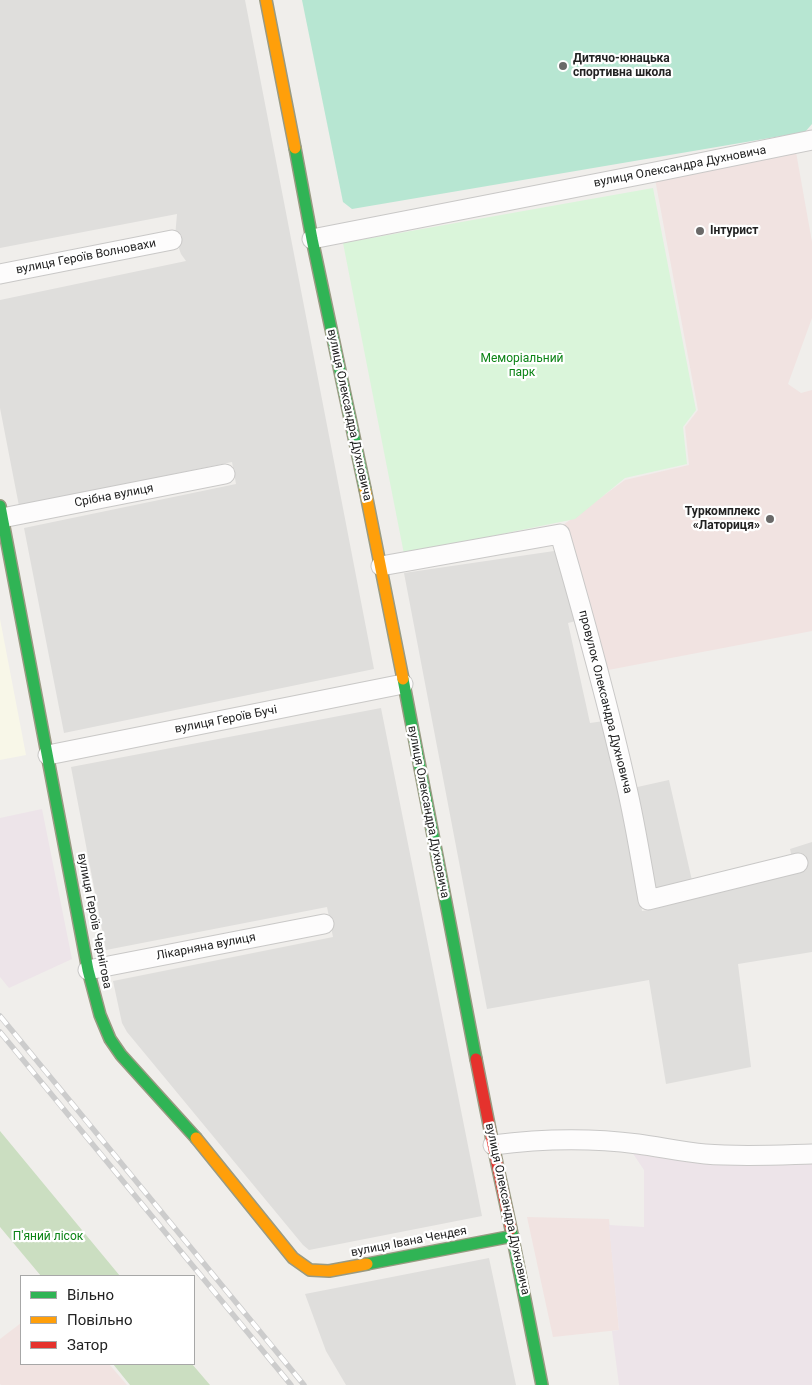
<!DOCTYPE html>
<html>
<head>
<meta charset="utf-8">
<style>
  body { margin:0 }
  #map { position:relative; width:812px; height:1385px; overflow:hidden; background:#f0eeeb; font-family:Roboto,sans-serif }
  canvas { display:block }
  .legend { position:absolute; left:20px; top:1275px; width:175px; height:90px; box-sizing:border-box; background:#fff; border:1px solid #a7a7a7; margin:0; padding:6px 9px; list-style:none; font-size:15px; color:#222 }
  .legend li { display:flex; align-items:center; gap:10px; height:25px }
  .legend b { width:25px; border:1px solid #a7a7a7 }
</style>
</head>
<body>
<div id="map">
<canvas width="812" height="1385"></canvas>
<ul class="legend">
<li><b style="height:6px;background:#30b455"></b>Вільно</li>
<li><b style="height:6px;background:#ff9f0a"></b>Повільно</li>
<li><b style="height:6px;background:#e5322d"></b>Затор</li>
</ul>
</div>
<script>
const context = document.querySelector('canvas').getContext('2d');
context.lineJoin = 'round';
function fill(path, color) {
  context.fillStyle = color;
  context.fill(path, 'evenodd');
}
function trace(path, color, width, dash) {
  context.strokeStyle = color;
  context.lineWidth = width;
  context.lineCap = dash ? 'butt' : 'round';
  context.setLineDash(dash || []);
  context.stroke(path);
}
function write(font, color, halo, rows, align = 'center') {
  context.font = font + ' Roboto,sans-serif';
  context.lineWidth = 4.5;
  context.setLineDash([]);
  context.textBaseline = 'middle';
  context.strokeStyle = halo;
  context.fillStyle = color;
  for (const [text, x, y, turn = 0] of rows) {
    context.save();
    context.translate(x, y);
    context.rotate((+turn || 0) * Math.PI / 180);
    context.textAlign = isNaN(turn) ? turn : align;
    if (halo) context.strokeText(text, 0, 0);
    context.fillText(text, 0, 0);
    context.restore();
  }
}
const residential = new Path2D(`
  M 0,0 L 245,0 L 374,669 L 64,733 L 24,528 L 236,484 L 232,462 L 19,506 L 0,408 L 0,300 L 186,261 L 181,254 L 175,237 L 177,214 L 0,248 Z
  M 561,550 L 580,620 L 568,623 L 590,723 L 604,721 L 626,813 L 642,911 L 655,909 L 633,788 L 669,780 L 696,898 L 795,873 L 790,849 L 812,842 L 812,952 L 738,964 L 751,1067 L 666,1084 L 649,980 L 487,1009 L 404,573 Z
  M 381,708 L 482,1216 L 309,1250 L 303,1245 L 127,1032 L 122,1023 L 113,981 L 333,937 L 327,907 L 106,950 L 71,767 Z
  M 489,1258 L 516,1385 L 346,1385 L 326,1351 L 305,1294 Z`);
const commercial = new Path2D(`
  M 796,152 L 812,242 L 812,318 L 788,384 L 801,393 L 812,390 L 812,631 L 603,671 L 563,525 L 625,480 L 689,465 L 685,427 L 698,410 L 655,179 Z
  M 527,1217 L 609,1219 L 619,1330 L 553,1337 Z
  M 21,1323 L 21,1364 L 109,1364 L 127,1385 L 1,1385 L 0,1384 L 0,1339 Z`);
const industrial = new Path2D(`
  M 42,809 L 72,959 L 9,988 L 0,977 L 0,818 Z
  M 632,1152 L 812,1162 L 812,1385 L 619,1385 L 612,1331 L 619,1330 L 609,1225 L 644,1227 L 644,1170 Z`);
const education = new Path2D(`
  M 0,619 L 26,755 L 0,760 Z`);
const forest = new Path2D(`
  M 0,1131 L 120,1276 L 41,1276 L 0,1227 Z
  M 113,1364 L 192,1364 L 210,1385 L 130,1385 Z`);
const park = new Path2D(`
  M 653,188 L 696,410 L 683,427 L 687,464 L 625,478 L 575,519 L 404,554 L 343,243 Z`);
const pitch = new Path2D(`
  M 302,0 L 812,0 L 812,124 L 805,132 L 352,209 L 343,202 Z`);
const street = new Path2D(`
  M 312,239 L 660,171 L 812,140
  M 0,274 L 172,240
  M 2,518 L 225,474
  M 381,566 L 560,534 C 584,617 607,700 626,784 C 635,822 641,861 648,900 L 798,863
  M 48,755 L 403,684
  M 88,970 L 324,924
  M 493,1145 C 539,1139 592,1138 638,1144 C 660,1147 683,1152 705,1154 C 741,1157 777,1155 812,1154`);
const fast = new Path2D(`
  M 295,148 L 312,239 L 365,489
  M 0,506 L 88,970 L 100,1015 L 110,1039 L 121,1055 L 196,1138
  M 403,679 L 476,1059
  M 511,1229 L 542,1385
  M 367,1264 L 513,1236`);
const slow = new Path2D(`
  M 266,0 L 295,148
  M 365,489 L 403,679
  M 196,1138 L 293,1258 L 310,1270 L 329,1271 L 367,1264`);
const jam = new Path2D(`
  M 476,1059 L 493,1145 L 511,1229`);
const rail = new Path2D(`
  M 0,1016 L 304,1385
  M 0,1032 L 291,1385`);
const markers = [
  [563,66,5,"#6a6968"],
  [700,231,5,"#6a6968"],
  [770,519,5,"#6a6968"]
];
const poiNames = [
  ["Дитячо-юнацька",573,59],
  ["спортивна школа",573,73],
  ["Інтурист",710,231],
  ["Туркомплекс",760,512,"right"],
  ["«Латориця»",760,526,"right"]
];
const streetNames = [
  ["вулиця Олександра Духновича",680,167,-11],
  ["вулиця Героїв Волновахи",86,257,-11],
  ["вулиця Олександра Духновича",349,415,78],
  ["Срібна вулиця",114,496,-11],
  ["провулок Олександра Духновича",605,702,76],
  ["вулиця Героїв Бучі",226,720,-11],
  ["вулиця Олександра Духновича",428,812,79],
  ["вулиця Героїв Чернігова",94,921,79],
  ["Лікарняна вулиця",206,947,-11],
  ["вулиця Олександра Духновича",507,1209,78],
  ["вулиця Івана Чендея",409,1242,-11]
];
const parkNames = [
  ["Меморіальний",522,359],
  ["парк",522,373],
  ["П'яний лісок",48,1237]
];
fill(residential, '#dfdedc');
fill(commercial, '#f1e3e1');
fill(industrial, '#ede4e9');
fill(education, '#f8f7e8');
fill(forest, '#cbdec1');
fill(park, '#daf5da');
fill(pitch, '#b7e6d2');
trace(street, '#c9c8c7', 21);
trace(fast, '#999a82', 14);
trace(slow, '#999a82', 14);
trace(jam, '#999a82', 14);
trace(street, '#fdfcfc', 19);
trace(fast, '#30b455', 11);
trace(slow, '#ff9f0a', 11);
trace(jam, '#e5322d', 11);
trace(rail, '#ccc', 5.5);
trace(rail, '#fff', 4, [11]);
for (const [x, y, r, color] of markers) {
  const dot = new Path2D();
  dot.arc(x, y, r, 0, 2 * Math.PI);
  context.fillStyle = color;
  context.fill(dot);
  trace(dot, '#fff', 2);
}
write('bold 12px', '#222', '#fff', poiNames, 'left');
write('12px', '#222', '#fff', streetNames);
write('12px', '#0c8416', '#fff', parkNames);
</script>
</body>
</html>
